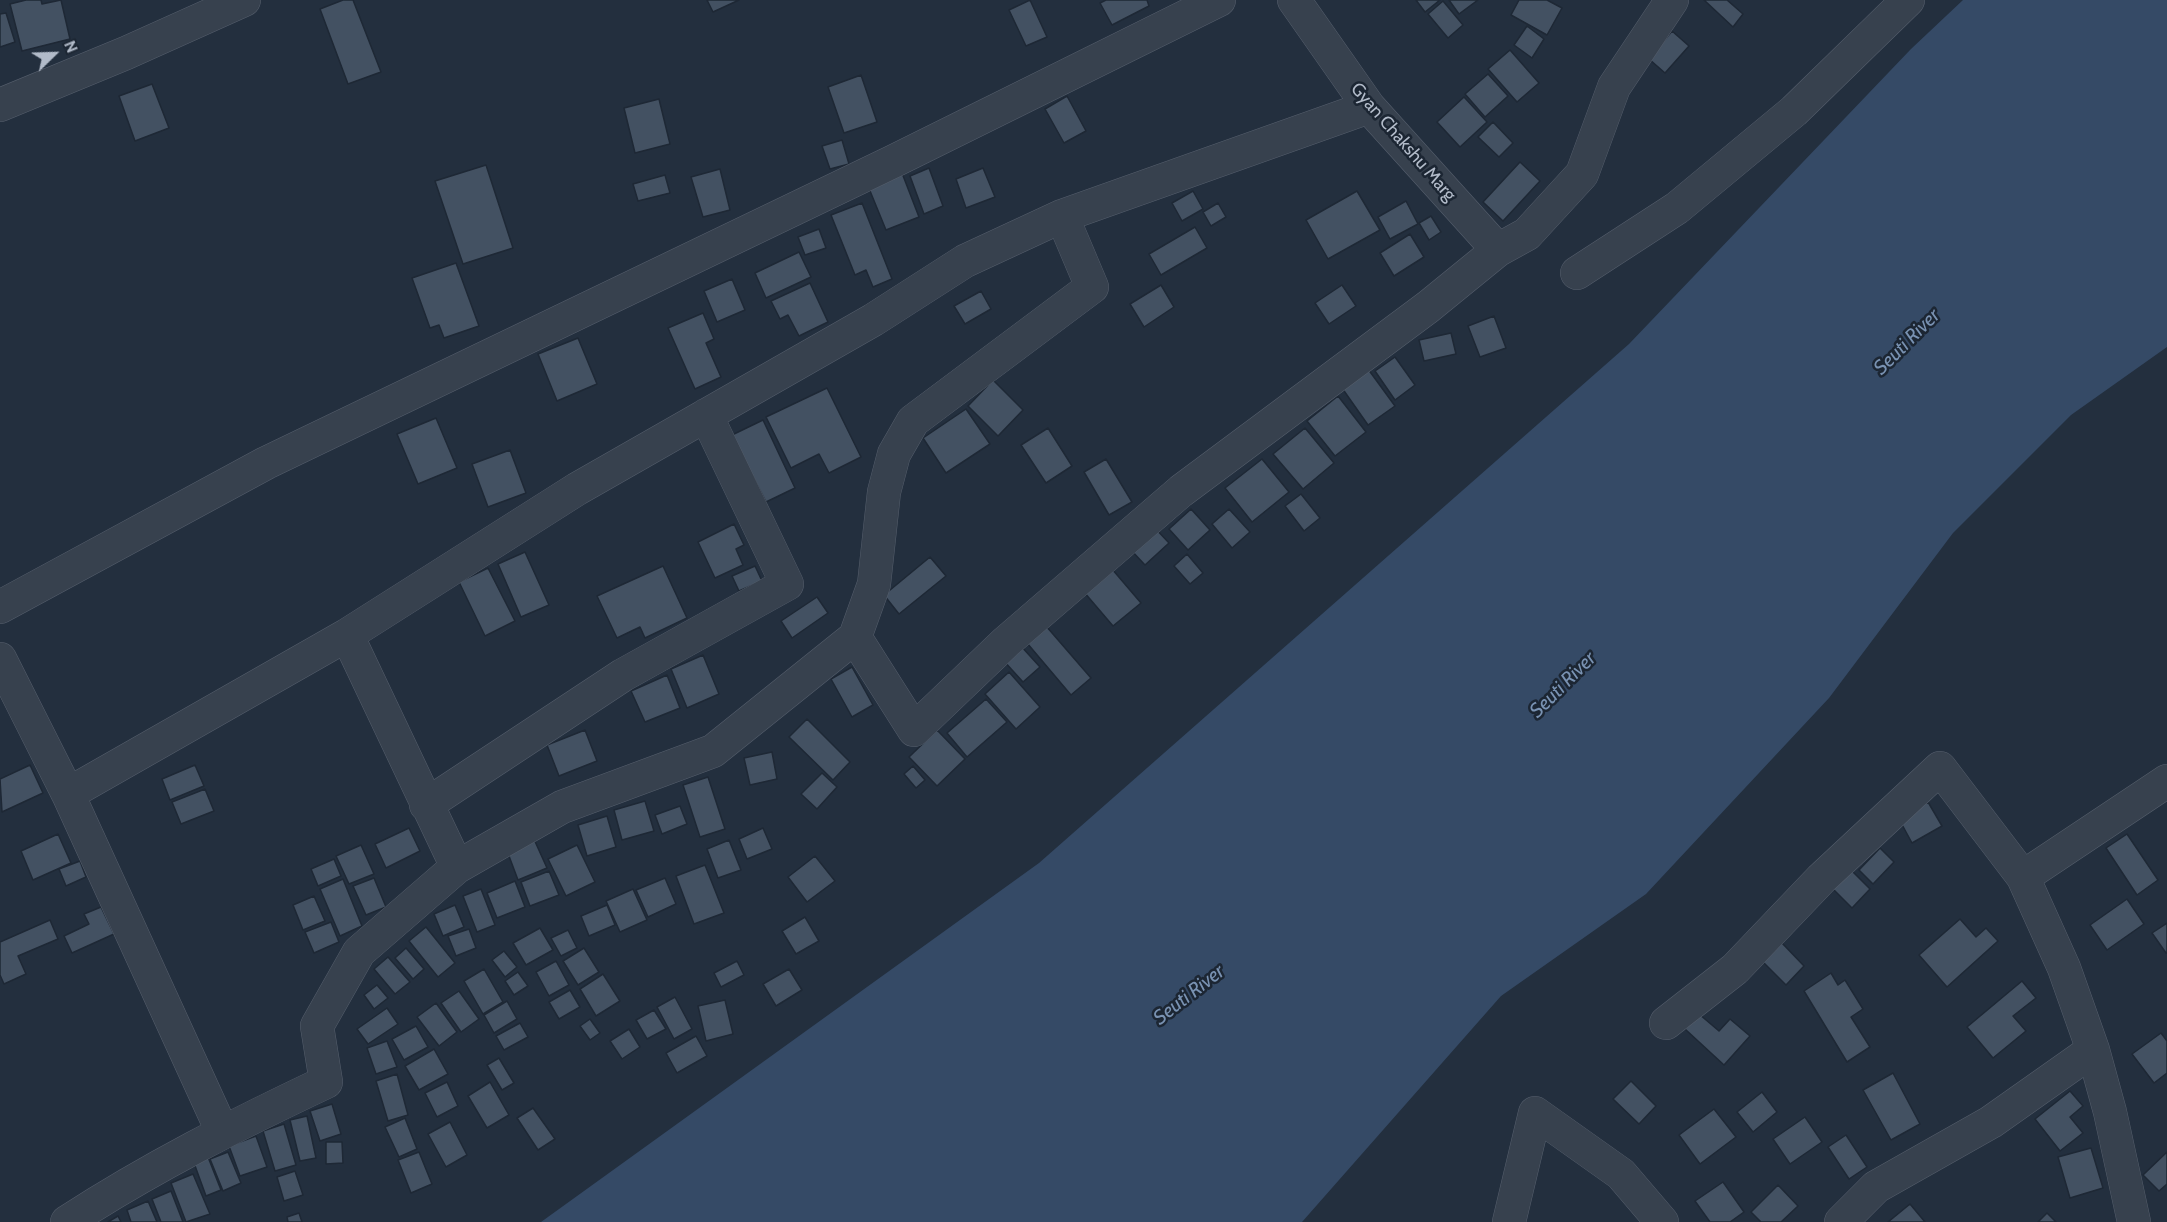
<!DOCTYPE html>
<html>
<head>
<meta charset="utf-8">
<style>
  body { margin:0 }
  #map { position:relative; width:2167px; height:1222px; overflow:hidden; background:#232f3e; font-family:Cabin,sans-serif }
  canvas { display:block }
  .north { position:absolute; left:24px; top:24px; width:60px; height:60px; -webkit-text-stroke:4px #1c2633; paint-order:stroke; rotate:67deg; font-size:16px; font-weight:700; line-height:24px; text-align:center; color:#b2bbc9 }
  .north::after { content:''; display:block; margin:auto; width:21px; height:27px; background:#b2bbc9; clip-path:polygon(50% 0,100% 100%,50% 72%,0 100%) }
</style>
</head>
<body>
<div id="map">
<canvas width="2167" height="1222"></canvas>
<div class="north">N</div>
</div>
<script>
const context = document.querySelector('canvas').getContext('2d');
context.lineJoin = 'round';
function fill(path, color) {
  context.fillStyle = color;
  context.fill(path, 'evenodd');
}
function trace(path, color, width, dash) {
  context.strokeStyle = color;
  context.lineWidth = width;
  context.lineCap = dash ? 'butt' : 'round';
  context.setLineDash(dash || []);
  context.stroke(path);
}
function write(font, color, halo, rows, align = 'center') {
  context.font = font + ' Cabin,sans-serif';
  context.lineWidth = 5;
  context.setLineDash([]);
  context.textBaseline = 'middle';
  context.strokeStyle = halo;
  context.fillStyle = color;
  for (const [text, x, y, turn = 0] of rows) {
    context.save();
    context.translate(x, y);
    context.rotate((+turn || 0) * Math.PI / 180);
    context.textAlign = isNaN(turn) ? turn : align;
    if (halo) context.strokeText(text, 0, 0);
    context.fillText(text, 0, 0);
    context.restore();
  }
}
const water = new Path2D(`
  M 1963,0 L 2167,0 L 2167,347 L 2071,415 L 1953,533 L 1829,698 L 1646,894 L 1501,996 L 1302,1222 L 541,1222 L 1039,863 L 1629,344 L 1911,49 Z`);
const building = new Path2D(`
  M 26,0 L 41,0 L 42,4 L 61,0 L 70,39 L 22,51 L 10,4 Z
  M 343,0 L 353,0 L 381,72 L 348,84 L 320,9 Z
  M 707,0 L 739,0 L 713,12 Z
  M 1030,0 L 1047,37 L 1026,46 L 1009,10 Z
  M 1106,0 L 1147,0 L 1149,6 L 1112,25 L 1100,3 Z
  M 1416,0 L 1440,0 L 1425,12 Z
  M 1449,0 L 1478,0 L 1459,14 Z
  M 1519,0 L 1547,0 L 1562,8 L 1547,35 L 1511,15 Z
  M 1704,0 L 1727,0 L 1743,14 L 1733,27 Z
  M 1443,1 L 1463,25 L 1448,38 L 1428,14 Z
  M 6,13 L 15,42 L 0,47 L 0,14 Z
  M 1527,26 L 1544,39 L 1532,58 L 1514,45 Z
  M 1672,31 L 1689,46 L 1665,73 L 1649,59 Z
  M 1510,50 L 1539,83 L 1517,102 L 1488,69 Z
  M 1488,74 L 1508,96 L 1485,117 L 1465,94 Z
  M 861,75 L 877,122 L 844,133 L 828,87 Z
  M 152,84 L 169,128 L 135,141 L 119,96 Z
  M 1067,96 L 1086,131 L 1064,143 L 1045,109 Z
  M 1464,97 L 1487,122 L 1460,147 L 1437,122 Z
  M 659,99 L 670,144 L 635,153 L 624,108 Z
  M 1493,122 L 1513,143 L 1499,157 L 1478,137 Z
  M 842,140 L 849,164 L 830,169 L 822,146 Z
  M 1520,162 L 1540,181 L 1503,221 L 1483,202 Z
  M 486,165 L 513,248 L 463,264 L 435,181 Z
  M 929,168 L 943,206 L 924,214 L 910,176 Z
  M 983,168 L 995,197 L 966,208 L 956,179 Z
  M 720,169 L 730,210 L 703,217 L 691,177 Z
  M 902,173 L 919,217 L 886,230 L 868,186 Z
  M 665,175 L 670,193 L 638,201 L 633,184 Z
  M 1193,191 L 1203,209 L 1182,221 L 1172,203 Z
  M 1357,191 L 1380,230 L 1328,259 L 1306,220 Z
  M 1406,201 L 1418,224 L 1390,239 L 1378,217 Z
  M 862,203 L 892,279 L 873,287 L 866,270 L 855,275 L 831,215 Z
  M 1218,203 L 1226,217 L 1211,226 L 1203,212 Z
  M 1431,216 L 1441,232 L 1429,240 L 1419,223 Z
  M 1195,227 L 1207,248 L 1161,275 L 1149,254 Z
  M 819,229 L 826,248 L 805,255 L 798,237 Z
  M 1410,234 L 1424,257 L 1394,276 L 1380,253 Z
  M 799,252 L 811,277 L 766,298 L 755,273 Z
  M 456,263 L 479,326 L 444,338 L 439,325 L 430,328 L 412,278 Z
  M 732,279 L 745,310 L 717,322 L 704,291 Z
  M 810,283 L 828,322 L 799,336 L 788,315 L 780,319 L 771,301 Z
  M 1161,285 L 1174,307 L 1144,327 L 1130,304 Z
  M 1342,285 L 1356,306 L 1329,324 L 1315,303 Z
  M 981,291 L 991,309 L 965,324 L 954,306 Z
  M 703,313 L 714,339 L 706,343 L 721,377 L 695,389 L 668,328 Z
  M 1494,316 L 1506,348 L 1480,357 L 1468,326 Z
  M 1451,333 L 1456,354 L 1424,361 L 1419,340 Z
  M 578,338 L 597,384 L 557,401 L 538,354 Z
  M 1395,357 L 1415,385 L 1395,400 L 1375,371 Z
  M 1368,369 L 1395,406 L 1368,425 L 1342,388 Z
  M 993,380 L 1023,410 L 998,436 L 968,406 Z
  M 827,388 L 861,457 L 829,473 L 819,454 L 791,468 L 766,417 Z
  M 1338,396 L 1366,432 L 1335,456 L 1307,421 Z
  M 966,409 L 990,444 L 946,473 L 923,438 Z
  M 436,418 L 457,468 L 418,484 L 397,434 Z
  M 763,420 L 795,488 L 766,502 L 732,435 Z
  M 1048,428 L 1072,466 L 1046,483 L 1021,445 Z
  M 1305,428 L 1334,463 L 1303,489 L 1273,454 Z
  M 510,450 L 526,493 L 488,507 L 472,464 Z
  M 1106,459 L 1132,502 L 1109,515 L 1084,472 Z
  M 1262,459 L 1289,492 L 1252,522 L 1225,488 Z
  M 1301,494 L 1320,518 L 1304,531 L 1285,506 Z
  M 1191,509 L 1210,530 L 1188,550 L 1169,529 Z
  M 1229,509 L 1250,532 L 1232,548 L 1212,524 Z
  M 734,524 L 744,545 L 736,549 L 743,565 L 715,578 L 698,542 Z
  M 1154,527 L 1169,543 L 1145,565 L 1130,549 Z
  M 525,552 L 549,605 L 521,617 L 498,564 Z
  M 1187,554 L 1203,573 L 1190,584 L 1174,566 Z
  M 930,557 L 946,576 L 899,614 L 884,595 Z
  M 663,566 L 687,618 L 645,638 L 640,627 L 617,638 L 597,596 Z
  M 755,566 L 762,581 L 739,591 L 732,576 Z
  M 488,568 L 515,621 L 485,636 L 459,582 Z
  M 1112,569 L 1141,603 L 1113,626 L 1084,592 Z
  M 817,597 L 828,613 L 792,638 L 781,621 Z
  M 1046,626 L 1091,678 L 1071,695 L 1027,643 Z
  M 1020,645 L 1040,667 L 1023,682 L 1003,660 Z
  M 703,655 L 719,694 L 687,708 L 671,669 Z
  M 852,667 L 873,705 L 852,717 L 831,679 Z
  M 1009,672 L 1040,707 L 1016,729 L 985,694 Z
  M 667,675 L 680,708 L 645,722 L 631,691 Z
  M 986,699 L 1007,722 L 967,757 L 947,733 Z
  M 807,719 L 850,762 L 833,780 L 789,737 Z
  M 585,730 L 597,761 L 559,776 L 547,745 Z
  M 937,730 L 965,759 L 937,786 L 909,757 Z
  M 772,752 L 777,779 L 750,785 L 744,758 Z
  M 30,765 L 43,793 L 2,812 L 0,779 Z
  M 195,765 L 204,786 L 170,800 L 162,779 Z
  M 913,766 L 925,780 L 916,788 L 904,774 Z
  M 822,773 L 837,787 L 817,809 L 801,794 Z
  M 708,777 L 725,829 L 700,837 L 683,785 Z
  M 205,789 L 214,811 L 181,824 L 172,802 Z
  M 645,801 L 654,831 L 622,840 L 614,810 Z
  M 1928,802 L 1942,826 L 1912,843 L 1899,819 Z
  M 680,806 L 687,824 L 662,834 L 655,815 Z
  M 607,816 L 616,847 L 587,856 L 578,825 Z
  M 409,828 L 420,851 L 386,868 L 375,844 Z
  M 763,828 L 772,849 L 747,859 L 739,839 Z
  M 58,834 L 71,863 L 33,880 L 21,851 Z
  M 2127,834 L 2158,880 L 2137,895 L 2106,848 Z
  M 533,837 L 547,868 L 518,880 L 506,848 Z
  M 729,840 L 741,870 L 718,878 L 707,849 Z
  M 361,845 L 374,874 L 349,884 L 336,856 Z
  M 577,845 L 595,882 L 566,896 L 548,859 Z
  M 1880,848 L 1894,862 L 1873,884 L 1859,870 Z
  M 815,856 L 835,881 L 807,902 L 788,877 Z
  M 334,859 L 341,876 L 318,886 L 311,869 Z
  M 80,861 L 86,877 L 66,886 L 59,869 Z
  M 705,865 L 724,913 L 694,924 L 676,876 Z
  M 1848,867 L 1870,889 L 1852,908 L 1830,886 Z
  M 549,871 L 559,895 L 530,906 L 521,882 Z
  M 374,878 L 386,907 L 366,915 L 353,886 Z
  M 665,878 L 676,904 L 648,917 L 636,890 Z
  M 343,879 L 362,926 L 340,936 L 320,889 Z
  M 515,881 L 525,907 L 497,918 L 487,893 Z
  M 481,889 L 495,925 L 477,932 L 463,896 Z
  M 633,889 L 647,920 L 620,932 L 606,901 Z
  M 314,896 L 325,921 L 303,930 L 293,905 Z
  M 2127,899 L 2144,924 L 2107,950 L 2090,925 Z
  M 455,905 L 464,927 L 443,936 L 434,914 Z
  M 607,905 L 615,925 L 589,936 L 581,916 Z
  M 101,907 L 114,934 L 72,953 L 64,936 L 89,924 L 84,914 Z
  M 805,917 L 819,941 L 796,954 L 782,931 Z
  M 1960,919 L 1976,937 L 1986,928 L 1998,941 L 1947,987 L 1919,955 Z
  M 50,920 L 58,939 L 18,956 L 26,974 L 4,984 L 0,975 L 0,942 Z
  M 331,922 L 339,942 L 314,953 L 305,932 Z
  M 2167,923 L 2167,953 L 2166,953 L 2152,933 Z
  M 426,927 L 455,963 L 438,977 L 409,941 Z
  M 540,928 L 553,950 L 526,965 L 513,943 Z
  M 469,929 L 476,948 L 456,956 L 448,936 Z
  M 568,930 L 577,948 L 561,956 L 551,938 Z
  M 1781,942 L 1804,966 L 1786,985 L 1762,961 Z
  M 406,948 L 424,969 L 413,979 L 395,958 Z
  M 584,948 L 599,972 L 578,985 L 563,961 Z
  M 504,951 L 517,967 L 505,977 L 492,960 Z
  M 388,957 L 410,982 L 395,994 L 374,969 Z
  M 556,961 L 569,985 L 549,996 L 536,972 Z
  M 737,961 L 744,975 L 721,987 L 714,973 Z
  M 484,969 L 503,1002 L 483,1014 L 464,981 Z
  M 789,969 L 802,990 L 776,1006 L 763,984 Z
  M 518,972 L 528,986 L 514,995 L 505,981 Z
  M 1831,973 L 1838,985 L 1845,980 L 1863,1009 L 1851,1017 L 1870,1047 L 1847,1062 L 1804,991 Z
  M 603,974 L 620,1001 L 596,1016 L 580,989 Z
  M 2022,981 L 2036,998 L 2013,1016 L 2026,1031 L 1993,1058 L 1967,1027 Z
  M 377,985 L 388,998 L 374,1009 L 364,995 Z
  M 570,990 L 580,1007 L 559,1019 L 549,1002 Z
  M 459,991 L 479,1019 L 461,1032 L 441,1003 Z
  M 675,997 L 692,1029 L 674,1039 L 657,1007 Z
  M 725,1000 L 733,1034 L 706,1041 L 698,1006 Z
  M 507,1001 L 517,1019 L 494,1033 L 484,1015 Z
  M 436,1003 L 457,1032 L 439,1046 L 417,1017 Z
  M 387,1008 L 398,1024 L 368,1044 L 357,1029 Z
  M 654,1010 L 666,1029 L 647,1039 L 636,1020 Z
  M 1699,1014 L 1719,1031 L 1730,1019 L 1750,1036 L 1724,1065 L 1685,1029 Z
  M 590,1019 L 600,1033 L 590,1040 L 580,1026 Z
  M 520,1023 L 528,1037 L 504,1050 L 496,1036 Z
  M 416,1026 L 428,1047 L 404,1060 L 392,1039 Z
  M 629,1029 L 640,1047 L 622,1059 L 610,1041 Z
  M 2161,1033 L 2167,1041 L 2167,1073 L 2154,1083 L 2132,1054 Z
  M 696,1036 L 707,1056 L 677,1073 L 666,1053 Z
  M 387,1041 L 397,1067 L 376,1074 L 367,1048 Z
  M 434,1049 L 448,1074 L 419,1090 L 405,1066 Z
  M 499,1058 L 514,1083 L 502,1090 L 487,1065 Z
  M 1893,1073 L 1920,1124 L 1891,1140 L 1863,1090 Z
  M 397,1074 L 408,1115 L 388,1121 L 376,1081 Z
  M 1631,1081 L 1656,1106 L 1639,1124 L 1613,1099 Z
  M 447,1082 L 458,1106 L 437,1117 L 425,1093 Z
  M 490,1082 L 509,1115 L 487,1128 L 468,1096 Z
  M 2070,1091 L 2083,1106 L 2070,1117 L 2083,1133 L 2060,1151 L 2035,1119 Z
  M 1762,1092 L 1777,1112 L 1753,1132 L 1737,1112 Z
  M 332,1104 L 341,1134 L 320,1141 L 310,1111 Z
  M 533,1108 L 555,1139 L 538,1150 L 517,1118 Z
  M 1714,1109 L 1736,1137 L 1700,1164 L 1679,1135 Z
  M 307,1116 L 316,1158 L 300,1161 L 290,1120 Z
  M 1805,1117 L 1822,1142 L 1790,1164 L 1773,1139 Z
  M 405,1118 L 417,1149 L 399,1157 L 385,1127 Z
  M 450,1122 L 467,1155 L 446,1167 L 428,1134 Z
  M 284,1124 L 296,1165 L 275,1171 L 263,1131 Z
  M 1846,1135 L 1867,1167 L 1849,1179 L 1828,1147 Z
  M 256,1136 L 267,1167 L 240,1176 L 229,1146 Z
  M 326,1142 L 342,1142 L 343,1163 L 326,1164 Z
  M 2091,1148 L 2103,1188 L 2070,1198 L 2058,1157 Z
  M 228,1152 L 241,1183 L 223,1191 L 210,1159 Z
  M 419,1152 L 432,1184 L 411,1193 L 398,1160 Z
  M 2167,1152 L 2167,1184 L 2159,1191 L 2143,1175 Z
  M 208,1157 L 221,1190 L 206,1196 L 194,1163 Z
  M 295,1171 L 303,1195 L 284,1201 L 277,1177 Z
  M 193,1174 L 210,1214 L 186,1222 L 171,1183 Z
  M 1723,1182 L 1744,1212 L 1730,1222 L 1710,1222 L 1695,1201 Z
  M 1778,1185 L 1798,1206 L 1781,1222 L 1761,1222 L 1751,1212 Z
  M 171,1191 L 183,1222 L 161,1222 L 152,1199 Z
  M 148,1201 L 157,1222 L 131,1222 L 127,1210 Z
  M 1910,1204 L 1925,1222 L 1888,1222 Z
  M 299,1213 L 302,1222 L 288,1222 L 287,1217 Z
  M 2047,1213 L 2056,1222 L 2038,1222 Z
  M 118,1216 L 121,1222 L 108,1222 Z`);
const minor = new Path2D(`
  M 1294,0 L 1369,107 L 1498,250
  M 0,105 L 126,53 L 244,0
  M 1577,273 L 1677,208 L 1794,111 L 1908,0
  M 0,607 L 266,463 L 892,162 L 1219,0
  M 347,635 L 457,867
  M 855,637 L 874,584 L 884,492 L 894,454 L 913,421 L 1092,287 L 1062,216
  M 0,659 L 68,794 L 222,1131
  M 68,794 L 347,635 L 577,489 L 873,320 L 965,261 L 1062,216 L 1369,107
  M 426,805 L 623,675 L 787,584 L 706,415
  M 2023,877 L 2167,781
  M 1666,1023 L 1735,969 L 1821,879 L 1940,768 L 2023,877 L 2064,968 L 2093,1050 L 2110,1112 L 2134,1222
  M 67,1222 C 150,1168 237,1124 326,1082 L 317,1026 L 359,952 L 457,867 L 562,807 L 713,751 L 855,637 L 914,730 L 1006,642 L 1181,491 L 1428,307 L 1498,250 L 1527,234 L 1582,174 L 1614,87 L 1672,0
  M 1509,1222 L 1535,1113 L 1621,1174 L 1662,1222
  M 1841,1222 L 1876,1187 L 1991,1122 L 2093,1050`);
const streetNames = [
  ["Gyan Chakshu Marg",1403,142,49]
];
const waterNames = [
  ["Seuti River",1907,342,-45],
  ["Seuti River",1563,685,-45],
  ["Seuti River",1189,995,-38]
];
fill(water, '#354a66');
fill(building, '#435162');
trace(building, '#1e2835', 1.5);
trace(minor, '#555e6c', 34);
trace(minor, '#37414e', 33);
write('18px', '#b2bbc9', '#1c2633', streetNames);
write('italic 20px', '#7992b2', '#1c2633', waterNames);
</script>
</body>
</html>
